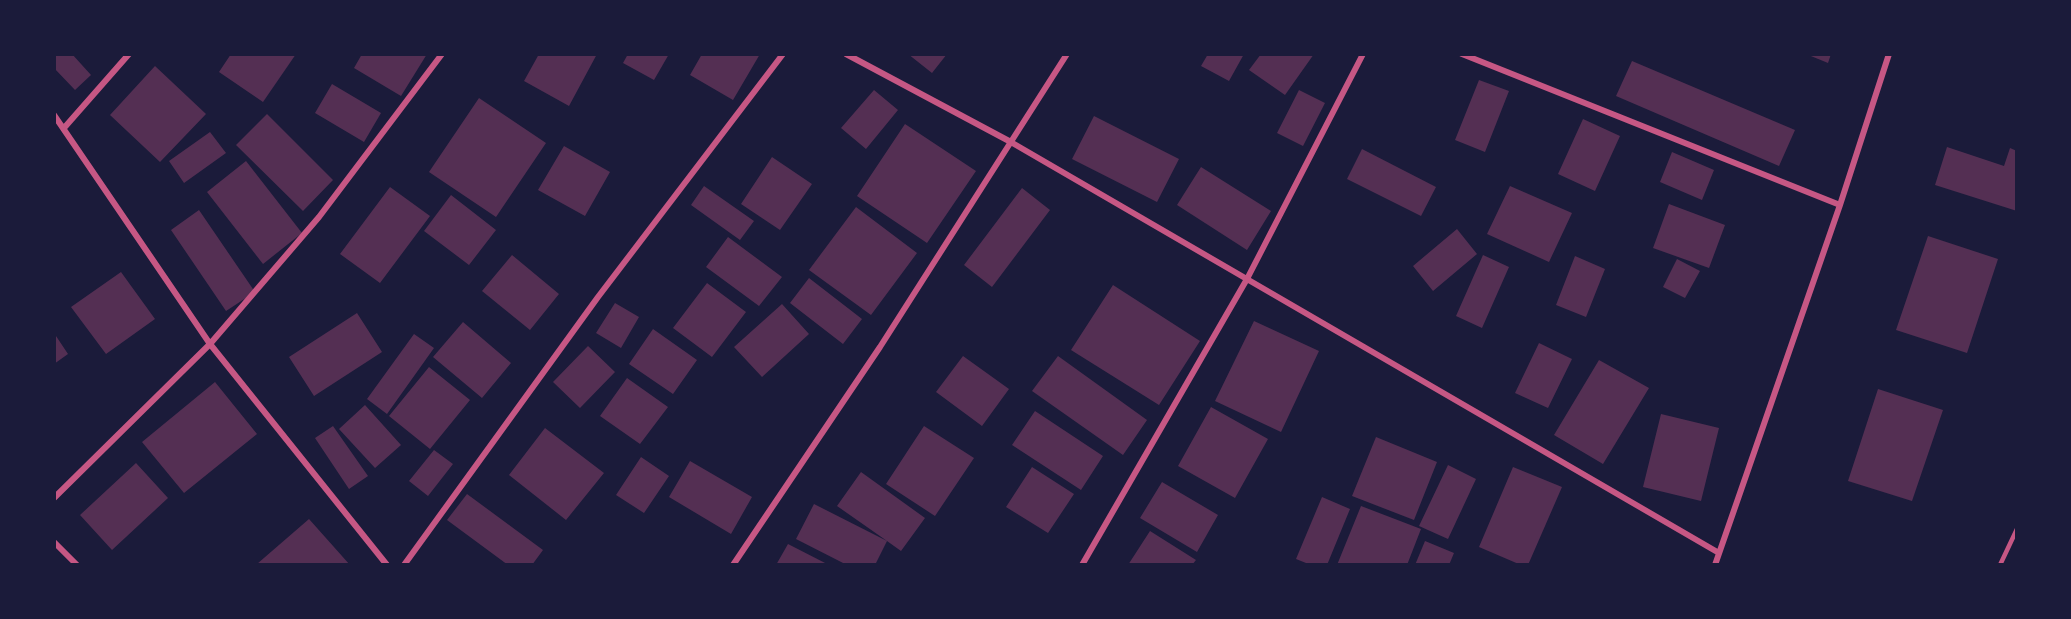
<!DOCTYPE html>
<html>
<head>
<meta charset="utf-8">
<style>
  body { margin:0 }
  #map { position:relative; width:2071px; height:619px; overflow:hidden; background:#1b1b3a; font-family:"Noto Serif",serif }
  canvas { display:block }
  .frame { position:absolute; inset:0; border:56px solid #1b1b3a; pointer-events:none }
</style>
</head>
<body>
<div id="map">
<canvas width="2071" height="619"></canvas>
<div class="frame"></div>
</div>
<script>
const context = document.querySelector('canvas').getContext('2d');
context.lineJoin = 'round';
function fill(path, color) {
  context.fillStyle = color;
  context.fill(path, 'evenodd');
}
function trace(path, color, width, dash) {
  context.strokeStyle = color;
  context.lineWidth = width;
  context.lineCap = dash ? 'butt' : 'round';
  context.setLineDash(dash || []);
  context.stroke(path);
}
const building = new Path2D(`
  M 54,54 L 72,54 L 91,75 L 75,90 L 54,68 Z
  M 231,54 L 296,54 L 263,102 L 219,72 Z
  M 362,54 L 427,54 L 401,96 L 354,68 Z
  M 539,54 L 597,54 L 569,106 L 524,81 Z
  M 628,54 L 669,54 L 654,80 L 623,63 Z
  M 702,54 L 760,54 L 733,100 L 690,75 Z
  M 908,54 L 947,54 L 932,73 Z
  M 1208,54 L 1244,54 L 1229,81 L 1201,66 Z
  M 1261,54 L 1314,54 L 1285,95 L 1249,70 Z
  M 1806,54 L 1831,54 L 1828,63 Z
  M 1632,61 L 1795,130 L 1779,166 L 1616,96 Z
  M 155,66 L 206,114 L 160,162 L 110,115 Z
  M 1479,80 L 1509,91 L 1485,152 L 1455,140 Z
  M 332,84 L 381,113 L 364,142 L 315,113 Z
  M 874,90 L 898,110 L 866,149 L 841,128 Z
  M 1299,90 L 1325,103 L 1303,146 L 1277,133 Z
  M 479,98 L 546,143 L 496,217 L 429,172 Z
  M 267,114 L 333,180 L 303,211 L 236,145 Z
  M 1094,116 L 1179,159 L 1157,202 L 1072,159 Z
  M 1583,119 L 1620,136 L 1595,191 L 1558,174 Z
  M 905,124 L 976,171 L 927,243 L 857,196 Z
  M 210,132 L 226,153 L 184,183 L 169,161 Z
  M 564,146 L 610,172 L 585,216 L 538,190 Z
  M 1947,147 L 2004,166 L 2010,148 L 2017,151 L 2017,211 L 1935,185 Z
  M 1362,149 L 1436,187 L 1421,216 L 1347,179 Z
  M 1672,152 L 1714,170 L 1702,200 L 1660,182 Z
  M 772,157 L 812,184 L 780,230 L 741,204 Z
  M 246,161 L 302,233 L 263,264 L 207,192 Z
  M 1201,167 L 1271,211 L 1247,250 L 1177,205 Z
  M 704,186 L 754,221 L 740,240 L 691,205 Z
  M 1510,186 L 1572,213 L 1549,262 L 1487,234 Z
  M 390,187 L 430,216 L 380,283 L 340,254 Z
  M 1022,188 L 1050,210 L 992,287 L 964,265 Z
  M 451,195 L 496,230 L 469,265 L 424,231 Z
  M 1669,204 L 1725,225 L 1709,268 L 1653,248 Z
  M 856,207 L 917,253 L 871,315 L 809,270 Z
  M 199,210 L 255,292 L 226,311 L 171,230 Z
  M 1457,229 L 1477,254 L 1433,291 L 1413,266 Z
  M 1928,236 L 1998,259 L 1967,353 L 1896,330 Z
  M 728,237 L 782,277 L 759,306 L 706,267 Z
  M 512,255 L 559,294 L 530,330 L 482,291 Z
  M 1483,255 L 1509,267 L 1482,328 L 1456,316 Z
  M 1575,256 L 1605,269 L 1586,317 L 1556,305 Z
  M 1677,259 L 1700,271 L 1685,298 L 1663,287 Z
  M 121,272 L 155,319 L 106,354 L 71,307 Z
  M 809,278 L 862,319 L 843,344 L 790,303 Z
  M 707,283 L 746,312 L 712,357 L 673,328 Z
  M 1113,285 L 1200,341 L 1159,405 L 1071,350 Z
  M 615,303 L 639,317 L 621,348 L 596,333 Z
  M 782,304 L 809,334 L 762,377 L 734,347 Z
  M 357,313 L 382,352 L 314,396 L 289,357 Z
  M 1254,321 L 1319,351 L 1281,432 L 1215,401 Z
  M 463,322 L 511,363 L 482,398 L 433,357 Z
  M 653,329 L 697,360 L 673,394 L 629,364 Z
  M 54,333 L 68,354 L 54,364 Z
  M 414,334 L 434,348 L 387,414 L 367,399 Z
  M 1539,343 L 1572,359 L 1548,408 L 1515,393 Z
  M 588,346 L 615,372 L 580,408 L 553,382 Z
  M 963,356 L 1009,389 L 982,426 L 936,392 Z
  M 1058,356 L 1147,420 L 1123,455 L 1032,391 Z
  M 1599,360 L 1649,388 L 1603,464 L 1554,435 Z
  M 429,367 L 470,400 L 430,449 L 389,416 Z
  M 627,378 L 668,407 L 640,444 L 600,416 Z
  M 215,382 L 257,434 L 184,493 L 142,442 Z
  M 1878,389 L 1943,410 L 1912,501 L 1848,481 Z
  M 365,405 L 401,445 L 375,468 L 339,429 Z
  M 1211,407 L 1268,439 L 1235,498 L 1178,466 Z
  M 1035,411 L 1103,456 L 1081,490 L 1012,445 Z
  M 1661,414 L 1719,428 L 1701,501 L 1643,487 Z
  M 333,426 L 368,476 L 349,489 L 315,438 Z
  M 924,426 L 974,458 L 935,516 L 886,484 Z
  M 545,428 L 604,473 L 566,520 L 509,475 Z
  M 1376,437 L 1437,462 L 1414,520 L 1352,496 Z
  M 434,450 L 453,464 L 428,496 L 409,481 Z
  M 641,457 L 669,476 L 644,513 L 616,495 Z
  M 690,461 L 752,497 L 731,534 L 669,497 Z
  M 136,463 L 168,498 L 112,550 L 80,515 Z
  M 1448,465 L 1476,479 L 1448,539 L 1419,526 Z
  M 1032,467 L 1074,494 L 1048,533 L 1006,507 Z
  M 1513,467 L 1562,487 L 1528,565 L 1521,565 L 1479,547 Z
  M 861,472 L 925,518 L 901,551 L 887,541 L 875,565 L 847,565 L 796,539 L 814,504 L 887,541 L 837,506 Z
  M 1162,482 L 1218,515 L 1197,552 L 1140,518 Z
  M 467,494 L 543,550 L 532,565 L 508,565 L 447,520 Z
  M 1322,497 L 1350,509 L 1327,565 L 1311,565 L 1296,559 Z
  M 1361,506 L 1421,529 L 1407,565 L 1337,565 Z
  M 309,519 L 350,565 L 259,565 L 257,564 Z
  M 1150,531 L 1196,560 L 1192,565 L 1128,565 Z
  M 1425,541 L 1454,553 L 1449,565 L 1415,565 Z
  M 788,544 L 829,565 L 776,565 Z`);
const service = new Path2D(`
  M 2000,565 L 2017,529`);
const minor = new Path2D(`
  M 846,54 L 1009,141 L 1719,553
  M 1462,54 L 1840,205
  M 54,115 L 210,344 L 387,565
  M 64,128 L 129,54
  M 54,498 L 210,344 L 319,217 L 442,54
  M 54,542 L 77,565
  M 404,565 L 598,297 L 783,54
  M 733,565 L 880,347 L 1067,54
  M 1082,565 L 1247,279 L 1363,54
  M 1715,565 L 1840,205 L 1889,54`);
fill(building, '#542f53');
trace(service, '#c65784', 4.5);
trace(minor, '#c65784', 6);
</script>
</body>
</html>
